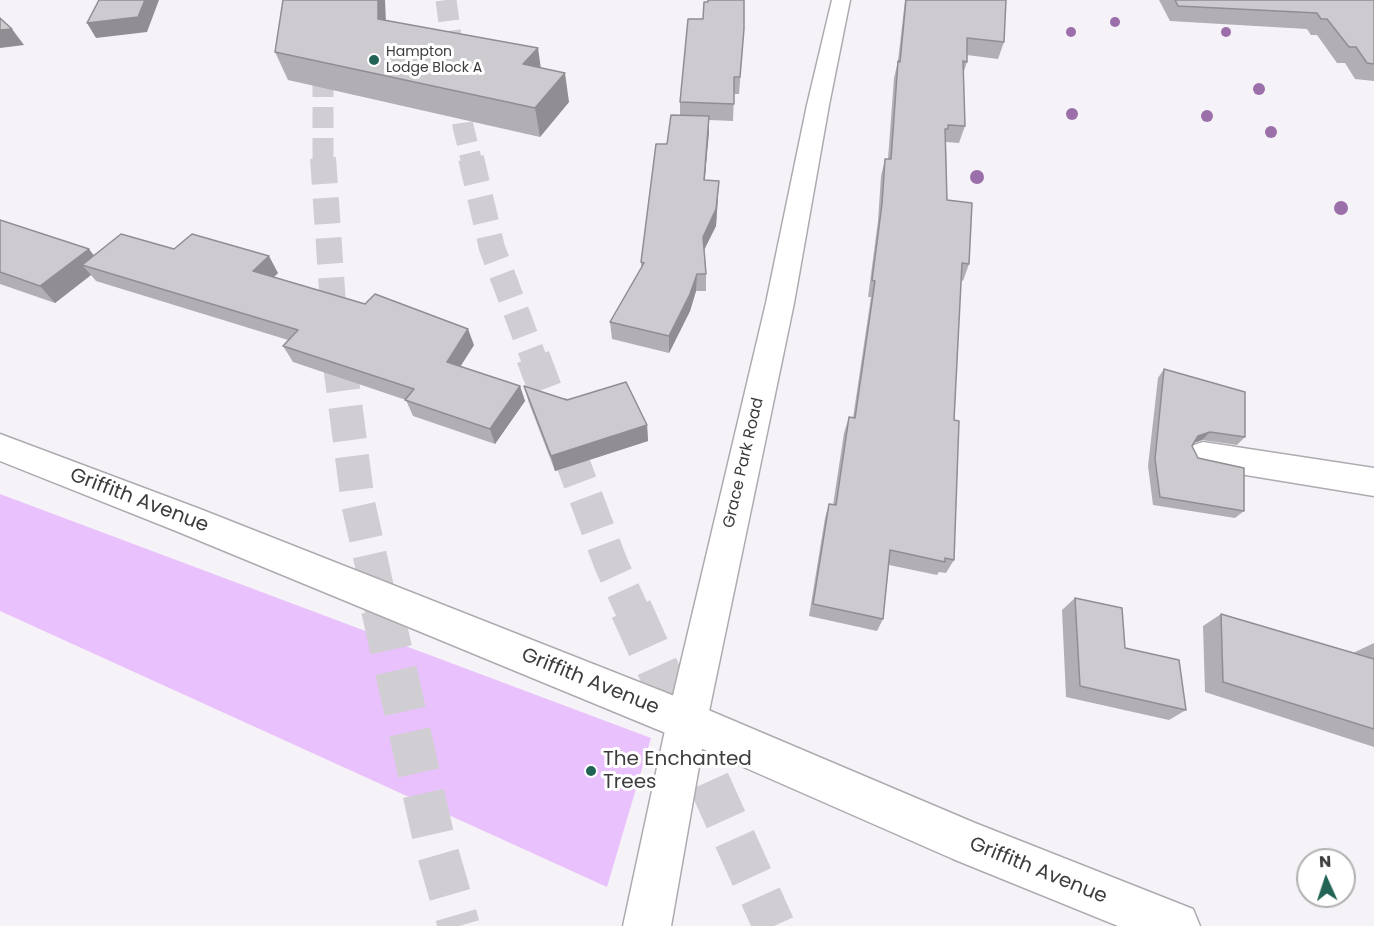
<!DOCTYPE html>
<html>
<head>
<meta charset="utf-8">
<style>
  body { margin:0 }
  #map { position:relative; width:1374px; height:926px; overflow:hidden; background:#f6f3f8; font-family:Poppins,sans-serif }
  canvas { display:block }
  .north { position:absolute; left:1296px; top:848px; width:60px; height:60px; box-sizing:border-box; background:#fff; border:2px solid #b2b1b2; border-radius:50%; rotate:357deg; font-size:16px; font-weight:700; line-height:24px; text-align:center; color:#3e3c3e }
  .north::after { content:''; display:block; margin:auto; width:21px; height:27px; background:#216455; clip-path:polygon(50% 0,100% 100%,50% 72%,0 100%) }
</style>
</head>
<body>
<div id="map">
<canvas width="1374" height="926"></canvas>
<div class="north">N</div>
</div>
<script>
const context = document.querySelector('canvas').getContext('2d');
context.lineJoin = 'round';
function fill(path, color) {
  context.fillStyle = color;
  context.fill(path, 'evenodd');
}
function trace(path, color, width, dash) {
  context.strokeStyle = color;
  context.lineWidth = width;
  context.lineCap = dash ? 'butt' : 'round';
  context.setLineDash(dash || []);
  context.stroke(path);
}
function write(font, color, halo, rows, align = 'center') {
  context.font = font + ' Poppins,sans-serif';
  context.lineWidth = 6;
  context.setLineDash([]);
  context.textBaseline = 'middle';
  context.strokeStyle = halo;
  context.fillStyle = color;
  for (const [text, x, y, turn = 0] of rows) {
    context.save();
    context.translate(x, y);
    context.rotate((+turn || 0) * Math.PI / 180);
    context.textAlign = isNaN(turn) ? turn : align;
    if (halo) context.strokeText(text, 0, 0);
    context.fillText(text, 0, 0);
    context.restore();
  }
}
const green = new Path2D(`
  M 0,494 L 651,738 L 607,887 L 0,611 Z`);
const motorwayTunnelFar3 = new Path2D(`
  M 446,0 L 463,126 L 471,159
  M 323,159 L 323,49 L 331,0`);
const motorwayTunnelFar2 = new Path2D(`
  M 323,158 L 334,319 L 339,359
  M 471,158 L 492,248 L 534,359`);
const motorwayTunnelFar1 = new Path2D(`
  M 339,357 L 358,503 L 382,610
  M 533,357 L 611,564 L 632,610`);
const motorwayTunnel = new Path2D(`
  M 382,609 L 434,840 L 459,926
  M 631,609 L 774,926`);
const minor = new Path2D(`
  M 1203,442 L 1374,468 L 1374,496 L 1203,468 L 1191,464 L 1187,455 L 1191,446 Z`);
const tertiary = new Path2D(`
  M 832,0 L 850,0 L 829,105 L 794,303 L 707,721 L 671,926 L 623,926 L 667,721 L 766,303 L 807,105 Z`);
const secondary = new Path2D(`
  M 0,434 L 200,509 L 687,701 L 975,823 L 1193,909 L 1200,926 L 1118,926 L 953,859 L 673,736 L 176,531 L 0,461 Z`);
const trees = [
  [1115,22,5],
  [1071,32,5],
  [1226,32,5],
  [1259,89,6],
  [1072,114,6],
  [1207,116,6],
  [1271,132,6],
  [977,177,7],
  [1341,208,7]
];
const wall = new Path2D(`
  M 905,0 L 1006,0 L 1004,42 L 998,59 L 967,55 L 967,62 L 963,74 L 965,126 L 959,143 L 946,142 L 947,200 L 969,264 L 963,281 L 961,280 L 954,420 L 954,560 L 946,573 L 939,572 L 937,575 L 889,565 L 883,619 L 877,631 L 809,616 L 825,518 L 829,504 L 833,505 L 844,433 L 849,417 L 853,418 L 871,297 L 868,297 L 878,221 L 881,176 L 885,159 L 888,159 L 894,78 L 898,61 Z
  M 1159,0 L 1374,0 L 1374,81 L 1355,79 L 1345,63 L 1337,63 L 1317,35 L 1311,35 L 1307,29 L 1170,21 Z
  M 386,20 L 541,68 L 569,102 L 540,137 L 288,80 L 275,52 Z
  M 744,30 L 739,94 L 734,94 L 733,121 L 709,120 L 705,180 L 718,198 L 716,226 L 704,250 L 706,274 L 706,291 L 696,291 L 690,311 L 669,353 L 612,339 L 610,322 L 641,268 L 641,262 L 667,144 L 680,115 L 680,102 Z
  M 0,220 L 94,255 L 174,249 L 278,273 L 274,277 L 474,345 L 460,367 L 520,386 L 525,401 L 495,444 L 413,416 L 406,400 L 293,362 L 283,346 L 288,340 L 96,281 L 91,275 L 55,303 L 0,284 Z
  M 1164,369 L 1245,437 L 1237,445 L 1202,440 L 1194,443 L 1192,446 L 1198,458 L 1244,511 L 1235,518 L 1153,505 L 1148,466 L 1158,378 Z
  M 524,386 L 647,425 L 648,441 L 555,471 L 529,403 Z
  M 1075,598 L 1125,648 L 1186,710 L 1169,720 L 1066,697 L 1062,610 Z
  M 1221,614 L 1353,653 L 1374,643 L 1374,747 L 1205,692 L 1203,626 Z`);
const shadedWall = new Path2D(`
  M 145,0 L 159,0 L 147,32 L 96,38 L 87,23 Z
  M 378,0 L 385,0 L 387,46 L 378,19 Z
  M 12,29 L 24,45 L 0,48 L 0,30 Z
  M 538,48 L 542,76 L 523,64 Z
  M 565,73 L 569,102 L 540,137 L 535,108 Z
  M 709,116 L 709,133 L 703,197 L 704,180 Z
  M 719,181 L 716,226 L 702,254 L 703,237 Z
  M 89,249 L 102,266 L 82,265 L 91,275 L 55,303 L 40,286 Z
  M 269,256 L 278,273 L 263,287 L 253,271 Z
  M 697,274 L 696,291 L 690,311 L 669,353 L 669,336 Z
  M 468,329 L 474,345 L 453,378 L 447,362 Z
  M 520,386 L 525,401 L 495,444 L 490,429 Z
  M 647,425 L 648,441 L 555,471 L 551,456 Z
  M 1210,432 L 1202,440 L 1190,444 L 1198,436 Z`);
const building = new Path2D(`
  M 99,0 L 145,0 L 138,17 L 87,23 Z
  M 283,0 L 378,0 L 378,19 L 538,48 L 523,64 L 565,73 L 535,108 L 275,52 Z
  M 708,0 L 744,0 L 744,29 L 740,77 L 734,77 L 734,104 L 680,102 L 688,19 L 703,19 L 704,2 L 708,2 Z
  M 906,0 L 1006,0 L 1004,42 L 967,38 L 967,62 L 963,61 L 965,126 L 948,125 L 948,129 L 945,129 L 947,200 L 972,203 L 969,264 L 962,263 L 954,420 L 959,421 L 954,560 L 945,558 L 945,562 L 890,550 L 883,619 L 813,604 L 829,504 L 836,505 L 849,417 L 855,418 L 875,281 L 872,280 L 882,204 L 885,159 L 891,159 L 898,61 L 900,62 Z
  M 1175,0 L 1374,0 L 1374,64 L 1367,63 L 1356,47 L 1349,47 L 1327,19 L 1321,19 L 1317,13 L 1178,6 Z
  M 0,18 L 12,29 L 0,30 Z
  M 671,115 L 709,116 L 704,180 L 719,181 L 716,209 L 703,237 L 706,274 L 697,274 L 690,294 L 669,336 L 610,322 L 644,263 L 641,262 L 656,144 L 667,144 Z
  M 0,220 L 89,249 L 40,286 L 0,272 Z
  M 121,234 L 174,249 L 192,234 L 269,256 L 253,271 L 365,304 L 375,294 L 468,329 L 447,362 L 520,386 L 490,429 L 405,400 L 414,389 L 283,346 L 298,330 L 82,265 Z
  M 1164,369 L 1245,392 L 1245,437 L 1210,432 L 1198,436 L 1192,446 L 1198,458 L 1244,468 L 1244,511 L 1160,497 L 1155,459 Z
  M 626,382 L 647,425 L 551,456 L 524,386 L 567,400 Z
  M 1075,598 L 1122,608 L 1125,648 L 1179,660 L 1186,710 L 1080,686 Z
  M 1221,614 L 1374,659 L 1374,729 L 1223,682 Z`);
const markers = [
  [374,60,6,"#216455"],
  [591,771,6,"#216455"]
];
const farPoinames = [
  ["Hampton",386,52],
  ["Lodge Block A",386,68]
];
const streetNames = [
  ["Grace Park Road",744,463,-77]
];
const nearStreetnames = [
  ["Griffith Avenue",139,501,21],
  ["Griffith Avenue",590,682,22],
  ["Griffith Avenue",1038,871,22]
];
const nearPoinames = [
  ["The Enchanted",603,760],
  ["Trees",603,783]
];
fill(green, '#e9c1fc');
trace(motorwayTunnelFar3, '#d1ced3', 21, [21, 10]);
trace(motorwayTunnelFar2, '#d1ced3', 26, [26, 14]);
trace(motorwayTunnelFar1, '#d1ced3', 34, [34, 16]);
trace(motorwayTunnel, '#d1ced3', 42, [42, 21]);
trace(minor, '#aeaaaf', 3);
trace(tertiary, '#aeaaaf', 3);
trace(secondary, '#aeaaaf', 3);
fill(minor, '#fff');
fill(tertiary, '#fff');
fill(secondary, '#fff');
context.fillStyle = '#9b70aa';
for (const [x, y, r] of trees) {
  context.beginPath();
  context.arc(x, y, r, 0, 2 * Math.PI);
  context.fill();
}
fill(wall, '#b1afb3');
fill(shadedWall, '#908e92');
fill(building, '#cecbd0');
trace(building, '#908e92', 1.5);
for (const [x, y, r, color] of markers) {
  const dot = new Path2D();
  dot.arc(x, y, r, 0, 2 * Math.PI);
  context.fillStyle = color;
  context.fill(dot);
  trace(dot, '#fff', 2);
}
write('14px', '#3e3c3e', '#fff', farPoinames, 'left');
write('16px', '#3e3c3e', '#fff', streetNames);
write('20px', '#3e3c3e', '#fff', nearStreetnames);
write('20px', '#3e3c3e', '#fff', nearPoinames, 'left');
</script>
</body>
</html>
